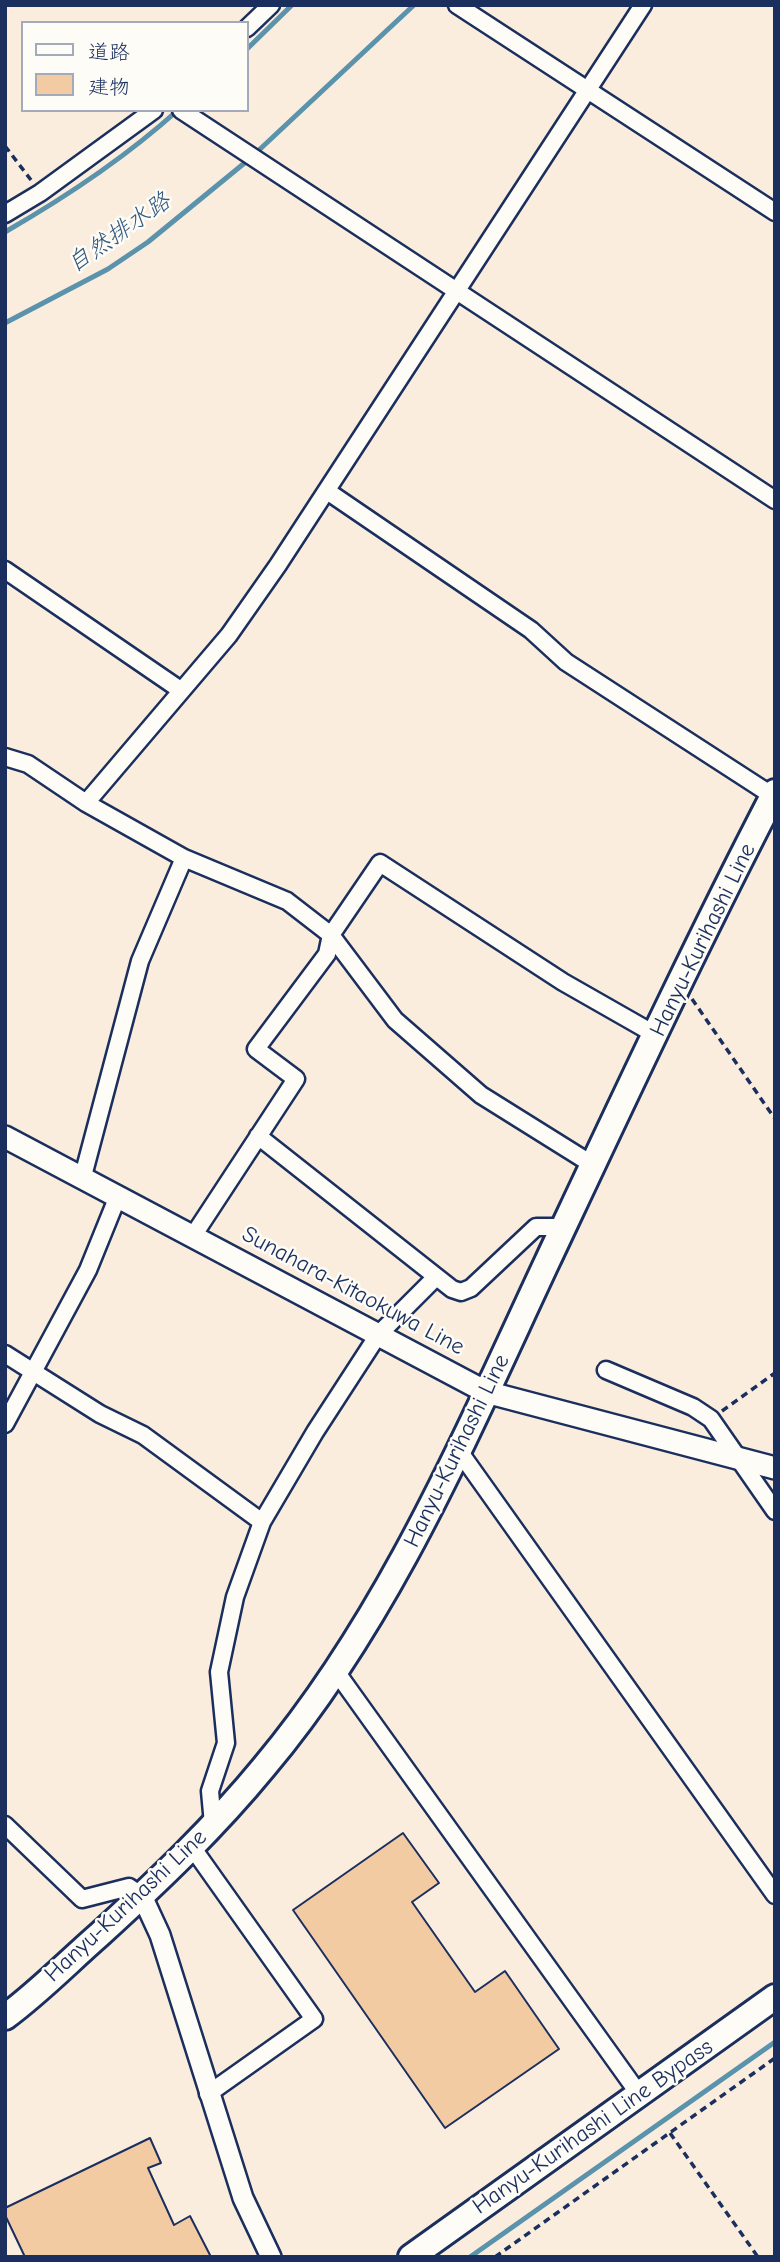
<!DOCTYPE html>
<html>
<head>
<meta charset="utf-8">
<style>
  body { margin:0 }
  #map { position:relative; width:780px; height:2262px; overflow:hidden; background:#faedde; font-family:"Comic Neue","Klee One",sans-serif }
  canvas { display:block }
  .frame { position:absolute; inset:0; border:7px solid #1b2f5e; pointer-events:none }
  .legend { position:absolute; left:21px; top:21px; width:228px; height:91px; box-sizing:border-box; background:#fdfcf7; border:2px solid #a3aaba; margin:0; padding:9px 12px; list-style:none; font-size:21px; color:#1b2f5e }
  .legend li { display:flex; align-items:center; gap:14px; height:35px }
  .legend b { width:35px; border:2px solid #a3aaba }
</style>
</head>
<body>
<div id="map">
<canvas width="780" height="2262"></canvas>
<div class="frame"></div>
<ul class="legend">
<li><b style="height:9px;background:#fdfcf7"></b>道路</li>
<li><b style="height:19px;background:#f2cba2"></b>建物</li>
</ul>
</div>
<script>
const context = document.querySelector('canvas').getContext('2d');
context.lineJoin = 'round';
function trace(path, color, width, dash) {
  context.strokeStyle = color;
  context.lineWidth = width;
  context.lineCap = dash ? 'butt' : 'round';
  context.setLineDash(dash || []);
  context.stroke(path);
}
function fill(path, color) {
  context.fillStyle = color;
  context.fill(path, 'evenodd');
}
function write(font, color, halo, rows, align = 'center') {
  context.font = font + ' "Comic Neue","Klee One",sans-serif';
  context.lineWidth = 5;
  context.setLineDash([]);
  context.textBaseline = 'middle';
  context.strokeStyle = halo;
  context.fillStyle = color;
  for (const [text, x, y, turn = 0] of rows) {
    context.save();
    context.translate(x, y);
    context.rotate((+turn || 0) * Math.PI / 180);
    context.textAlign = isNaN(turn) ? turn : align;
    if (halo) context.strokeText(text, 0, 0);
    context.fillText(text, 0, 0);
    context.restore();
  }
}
const stream = new Path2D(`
  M 247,49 L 292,5
  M 258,151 L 414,5
  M 5,232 C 66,197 126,157 178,110
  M 5,323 L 108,269 L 148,242 L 247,161
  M 470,2257 L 775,2042`);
const building = new Path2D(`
  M 403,1833 L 439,1883 L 412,1902 L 475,1992 L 505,1971 L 559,2049 L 445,2128 L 293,1910 Z
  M 150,2138 L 161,2163 L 148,2168 L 174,2225 L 190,2216 L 211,2257 L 25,2257 L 5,2215 L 5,2208 Z`);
const path = new Path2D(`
  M 5,146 L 31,180
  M 692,999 L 775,1119
  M 722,1411 L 775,1373
  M 670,2133 L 758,2257
  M 495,2257 L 775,2058`);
const minor = new Path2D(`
  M 457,5 L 775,212
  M 247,28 L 271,5
  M 181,110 L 775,500
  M 5,214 L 40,193 L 154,110
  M 327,491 L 531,630 L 566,662 L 773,796
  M 5,570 L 179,689
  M 5,757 L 28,764 L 86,803 L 184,858 L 287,901 L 331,935 L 395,1020 L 481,1095 L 593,1165
  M 86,803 L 229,635 L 278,565 L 643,5
  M 258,1136 L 452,1289 L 461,1292 L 471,1288 L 536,1227 L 564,1227
  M 83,1176 L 140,961 L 184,858
  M 193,1236 L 296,1079 L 256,1049 L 327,954 L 331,935 L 380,863 L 563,982 L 656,1035
  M 5,1354 L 100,1414 L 143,1435 L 262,1522
  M 606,1370 L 693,1407 L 711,1419 L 775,1511
  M 5,1424 L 88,1270 L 118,1196
  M 459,1451 L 775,1895
  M 335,1670 L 639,2094
  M 213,1824 L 210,1791 L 226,1743 L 219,1672 L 235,1597 L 262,1522 L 315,1432 L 378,1335 L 436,1277
  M 5,1825 L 82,1899 L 129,1887 L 142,1896
  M 192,1847 L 314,2019 L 208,2094`);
const tertiary = new Path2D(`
  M 142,1896 L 160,1935 L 243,2198 L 271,2257`);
const secondary = new Path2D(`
  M 5,1137 L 486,1392 L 775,1468`);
const primary = new Path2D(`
  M 5,2017 C 38,1993 68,1962 99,1935 C 157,1882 214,1828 264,1767 C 389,1618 465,1437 547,1262 C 621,1105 695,946 775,792
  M 411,2257 L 775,1997`);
const streetNames = [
  ["Hanyu-Kurihashi Line",703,940,-64],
  ["Sunahara-Kitaokuwa Line",353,1291,28],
  ["Hanyu-Kurihashi Line",457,1451,-64],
  ["Hanyu-Kurihashi Line",126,1906,-43],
  ["Hanyu-Kurihashi Line Bypass",593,2127,-35]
];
const waterNames = [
  ["自然排水路",119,233,-35]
];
trace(stream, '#5a93ab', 5);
fill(building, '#f2cba2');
trace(building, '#1b2f5e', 2);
trace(minor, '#1b2f5e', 21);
trace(tertiary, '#1b2f5e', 24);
trace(secondary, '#1b2f5e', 26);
trace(primary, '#1b2f5e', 30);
trace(path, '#1b2f5e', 3.5, [7, 5]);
trace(minor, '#fdfcf7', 16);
trace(tertiary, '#fdfcf7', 19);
trace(secondary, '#fdfcf7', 21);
trace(primary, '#fdfcf7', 24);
write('23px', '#1b2f5e', '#fdfcf7', streetNames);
write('italic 24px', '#35587e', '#fdfcf7', waterNames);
</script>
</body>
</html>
